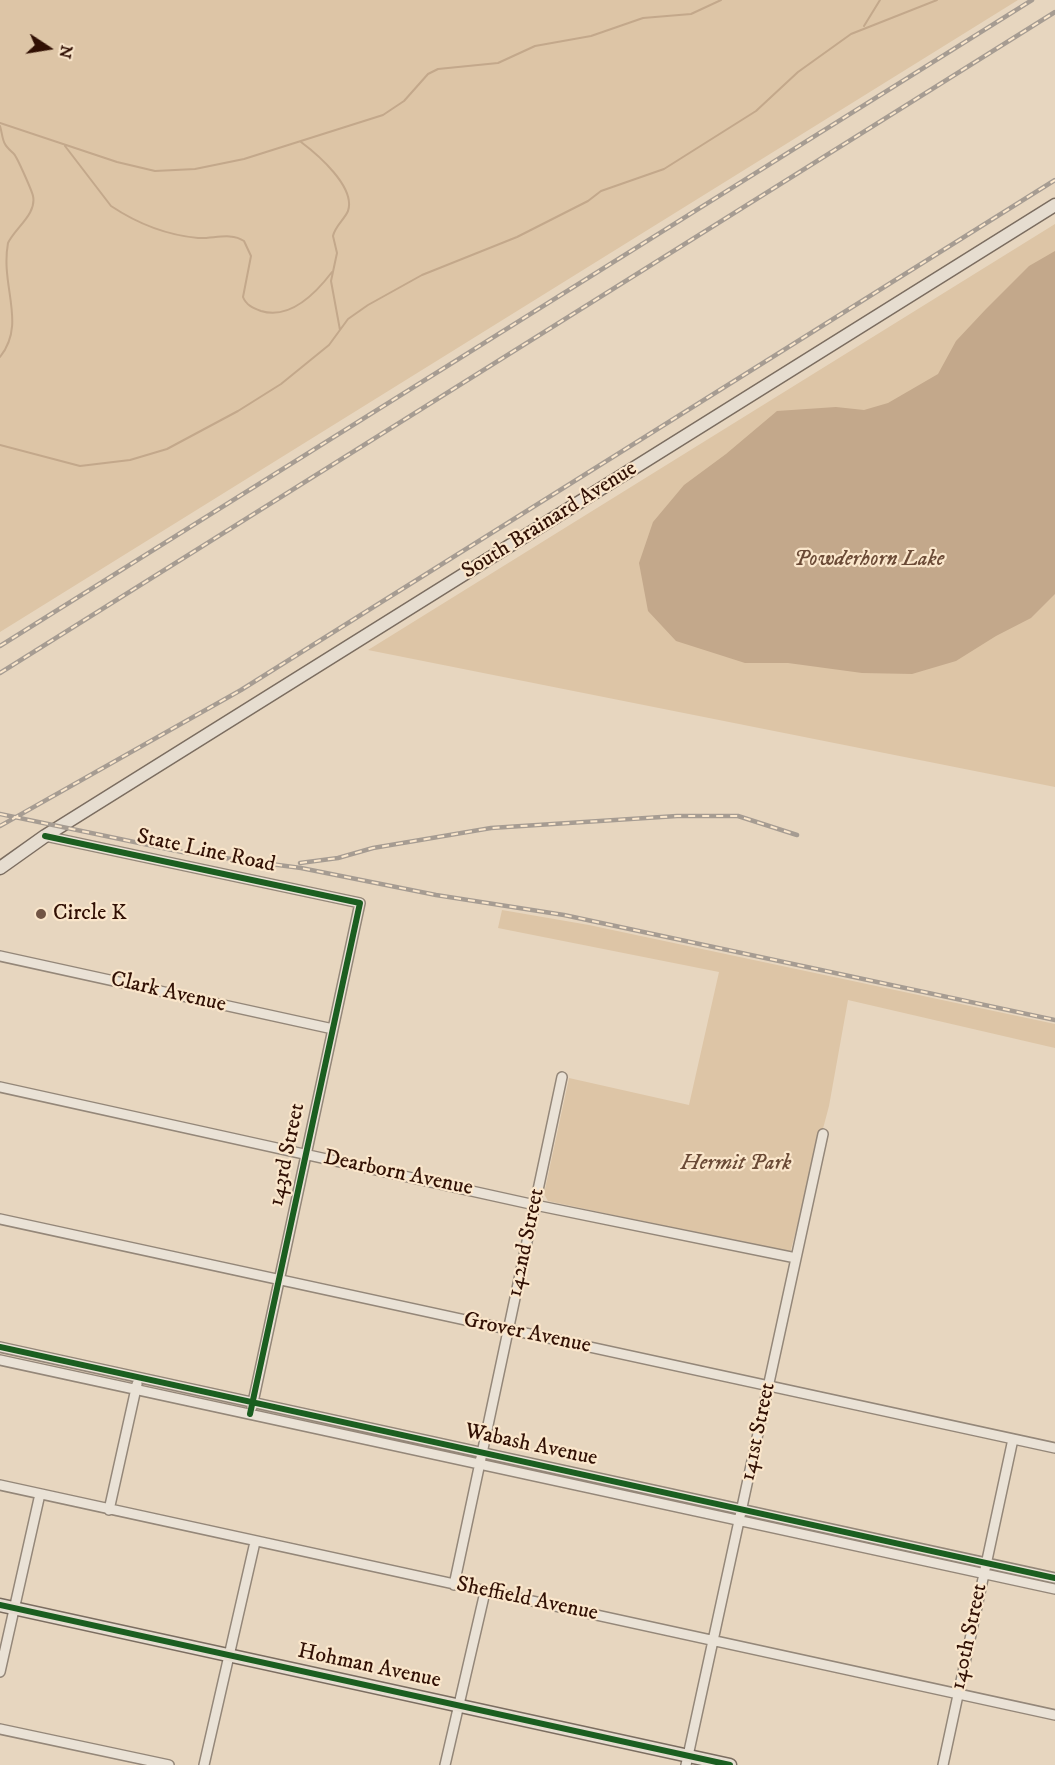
<!DOCTYPE html>
<html>
<head>
<meta charset="utf-8">
<style>
  body { margin:0 }
  #map { position:relative; width:1055px; height:1765px; overflow:hidden; background:#e7d6bf; font-family:"IM FELL DW Pica",serif }
  canvas { display:block }
  .north { position:absolute; left:18px; top:18px; width:60px; height:60px; -webkit-text-stroke:4px #fae6cb; paint-order:stroke; rotate:102deg; font-size:16px; font-weight:700; line-height:24px; text-align:center; color:#311004 }
  .north::after { content:''; display:block; margin:auto; width:21px; height:27px; background:#311004; clip-path:polygon(50% 0,100% 100%,50% 72%,0 100%) }
</style>
</head>
<body>
<div id="map">
<canvas width="1055" height="1765"></canvas>
<div class="north">N</div>
</div>
<script>
const context = document.querySelector('canvas').getContext('2d');
context.lineJoin = 'round';
function fill(path, color) {
  context.fillStyle = color;
  context.fill(path, 'evenodd');
}
function trace(path, color, width, dash) {
  context.strokeStyle = color;
  context.lineWidth = width;
  context.lineCap = dash ? 'butt' : 'round';
  context.setLineDash(dash || []);
  context.stroke(path);
}
function write(font, color, halo, rows, align = 'center') {
  context.font = font + ' "IM FELL DW Pica",serif';
  context.lineWidth = 4.5;
  context.setLineDash([]);
  context.textBaseline = 'middle';
  context.strokeStyle = halo;
  context.fillStyle = color;
  for (const [text, x, y, turn = 0] of rows) {
    context.save();
    context.translate(x, y);
    context.rotate((+turn || 0) * Math.PI / 180);
    context.textAlign = isNaN(turn) ? turn : align;
    if (halo) context.strokeText(text, 0, 0);
    context.fillText(text, 0, 0);
    context.restore();
  }
}
const green = new Path2D(`
  M 0,0 L 1018,0 L 0,632 Z
  M 1055,224 L 1055,787 L 368,650 Z
  M 502,910 L 589,925 L 1055,1024 L 1055,1048 L 848,1000 L 829,1106 L 790,1253 L 548,1201 L 544,1194 L 569,1078 L 689,1105 L 719,972 L 498,928 Z`);
const water = new Path2D(`
  M 1055,251 L 1055,594 L 1031,618 L 996,636 L 956,661 L 912,674 L 862,673 L 788,663 L 745,663 L 676,641 L 648,611 L 639,563 L 653,522 L 684,485 L 726,454 L 777,411 L 836,407 L 864,410 L 888,403 L 938,374 L 956,341 L 986,309 L 1029,266 Z`);
const stream = new Path2D(`
  M 864,26 L 880,0
  M 0,123 L 117,162 L 155,171 L 195,169 L 244,159 L 383,115 L 404,101 L 428,74 L 438,69 L 498,63 L 535,46 L 591,36 L 643,18 L 691,14 L 721,0
  M 0,126 C 2,132 2,139 5,144 C 7,148 11,151 14,154 C 17,157 32,191 33,196 C 37,214 15,228 8,243 C 0,287 27,323 0,357
  M 301,142 C 317,154 356,187 348,211 C 344,220 335,226 333,236 L 337,253 L 331,281 L 340,330
  M 65,146 L 111,206 C 138,224 166,235 198,238 C 213,239 231,232 244,241 L 251,256 L 243,297 C 246,305 253,308 261,311 C 290,320 316,293 332,272
  M 0,445 L 80,466 L 130,460 L 167,449 L 238,411 L 281,384 L 329,345 L 348,319 L 368,305 L 422,275 L 517,237 L 588,201 L 601,191 L 664,169 L 756,111 L 798,72 L 851,34 L 937,0`);
const minor = new Path2D(`
  M 45,836 L 360,903 L 252,1407
  M 0,956 L 333,1029
  M 0,1087 L 535,1205 L 796,1258
  M 0,1219 L 1055,1448
  M 0,1347 L 1055,1578
  M 0,1360 L 1055,1589
  M 0,1485 L 1055,1715
  M 109,1510 L 137,1384
  M 454,1585 L 562,1077
  M 0,1672 L 40,1494
  M 0,1729 L 169,1765
  M 204,1765 L 255,1542
  M 445,1765 L 485,1592
  M 686,1765 L 823,1134
  M 943,1765 L 1013,1439`);
const major = new Path2D(`
  M 0,868 L 45,836 L 1055,205
  M 0,1605 L 730,1765`);
const rail = new Path2D(`
  M 0,646 L 1032,0
  M 0,673 L 1055,12
  M 0,814 L 187,853 L 301,868 L 436,895 L 564,915 L 1055,1020
  M 0,826 L 241,690 L 1055,180
  M 300,863 L 338,858 L 373,848 L 491,828 L 677,816 L 738,816 L 797,835`);
const cycleway = new Path2D(`
  M 45,836 L 360,903 L 250,1414
  M 0,1347 L 1055,1578
  M 0,1605 L 730,1765`);
const markers = [
  [41,914,6,"#715545"]
];
const streetNames = [
  ["South Brainard Avenue",550,521,-32],
  ["State Line Road",206,852,12],
  ["Clark Avenue",168,993,13],
  ["143rd Street",288,1155,-78],
  ["Dearborn Avenue",398,1174,12],
  ["142nd Street",527,1243,-78],
  ["Grover Avenue",527,1334,12],
  ["141st Street",759,1432,-78],
  ["Wabash Avenue",531,1446,12],
  ["Sheffield Avenue",527,1600,12],
  ["140th Street",970,1637,-78],
  ["Hohman Avenue",369,1667,12]
];
const parkNames = [
  ["Powderhorn Lake",869,560],
  ["Hermit Park",736,1164]
];
const poiNames = [
  ["Circle K",53,914]
];
fill(green, '#ddc5a6');
fill(water, '#c3a88b');
trace(stream, '#c3a88b', 2);
trace(minor, '#948779', 12);
trace(major, '#7b6d60', 15);
trace(minor, '#eae2d6', 9);
trace(major, '#e6ddd0', 12);
trace(rail, '#a69c92', 4.5);
trace(rail, '#fae6cb', 2, [7]);
trace(cycleway, '#1b5e20', 6);
for (const [x, y, r, color] of markers) {
  const dot = new Path2D();
  dot.arc(x, y, r, 0, 2 * Math.PI);
  context.fillStyle = color;
  context.fill(dot);
  trace(dot, '#fae6cb', 2);
}
write('22px', '#311004', '#fae6cb', streetNames);
write('italic 22px', '#6a4a36', '#fae6cb', parkNames);
write('22px', '#311004', '#fae6cb', poiNames, 'left');
</script>
</body>
</html>
